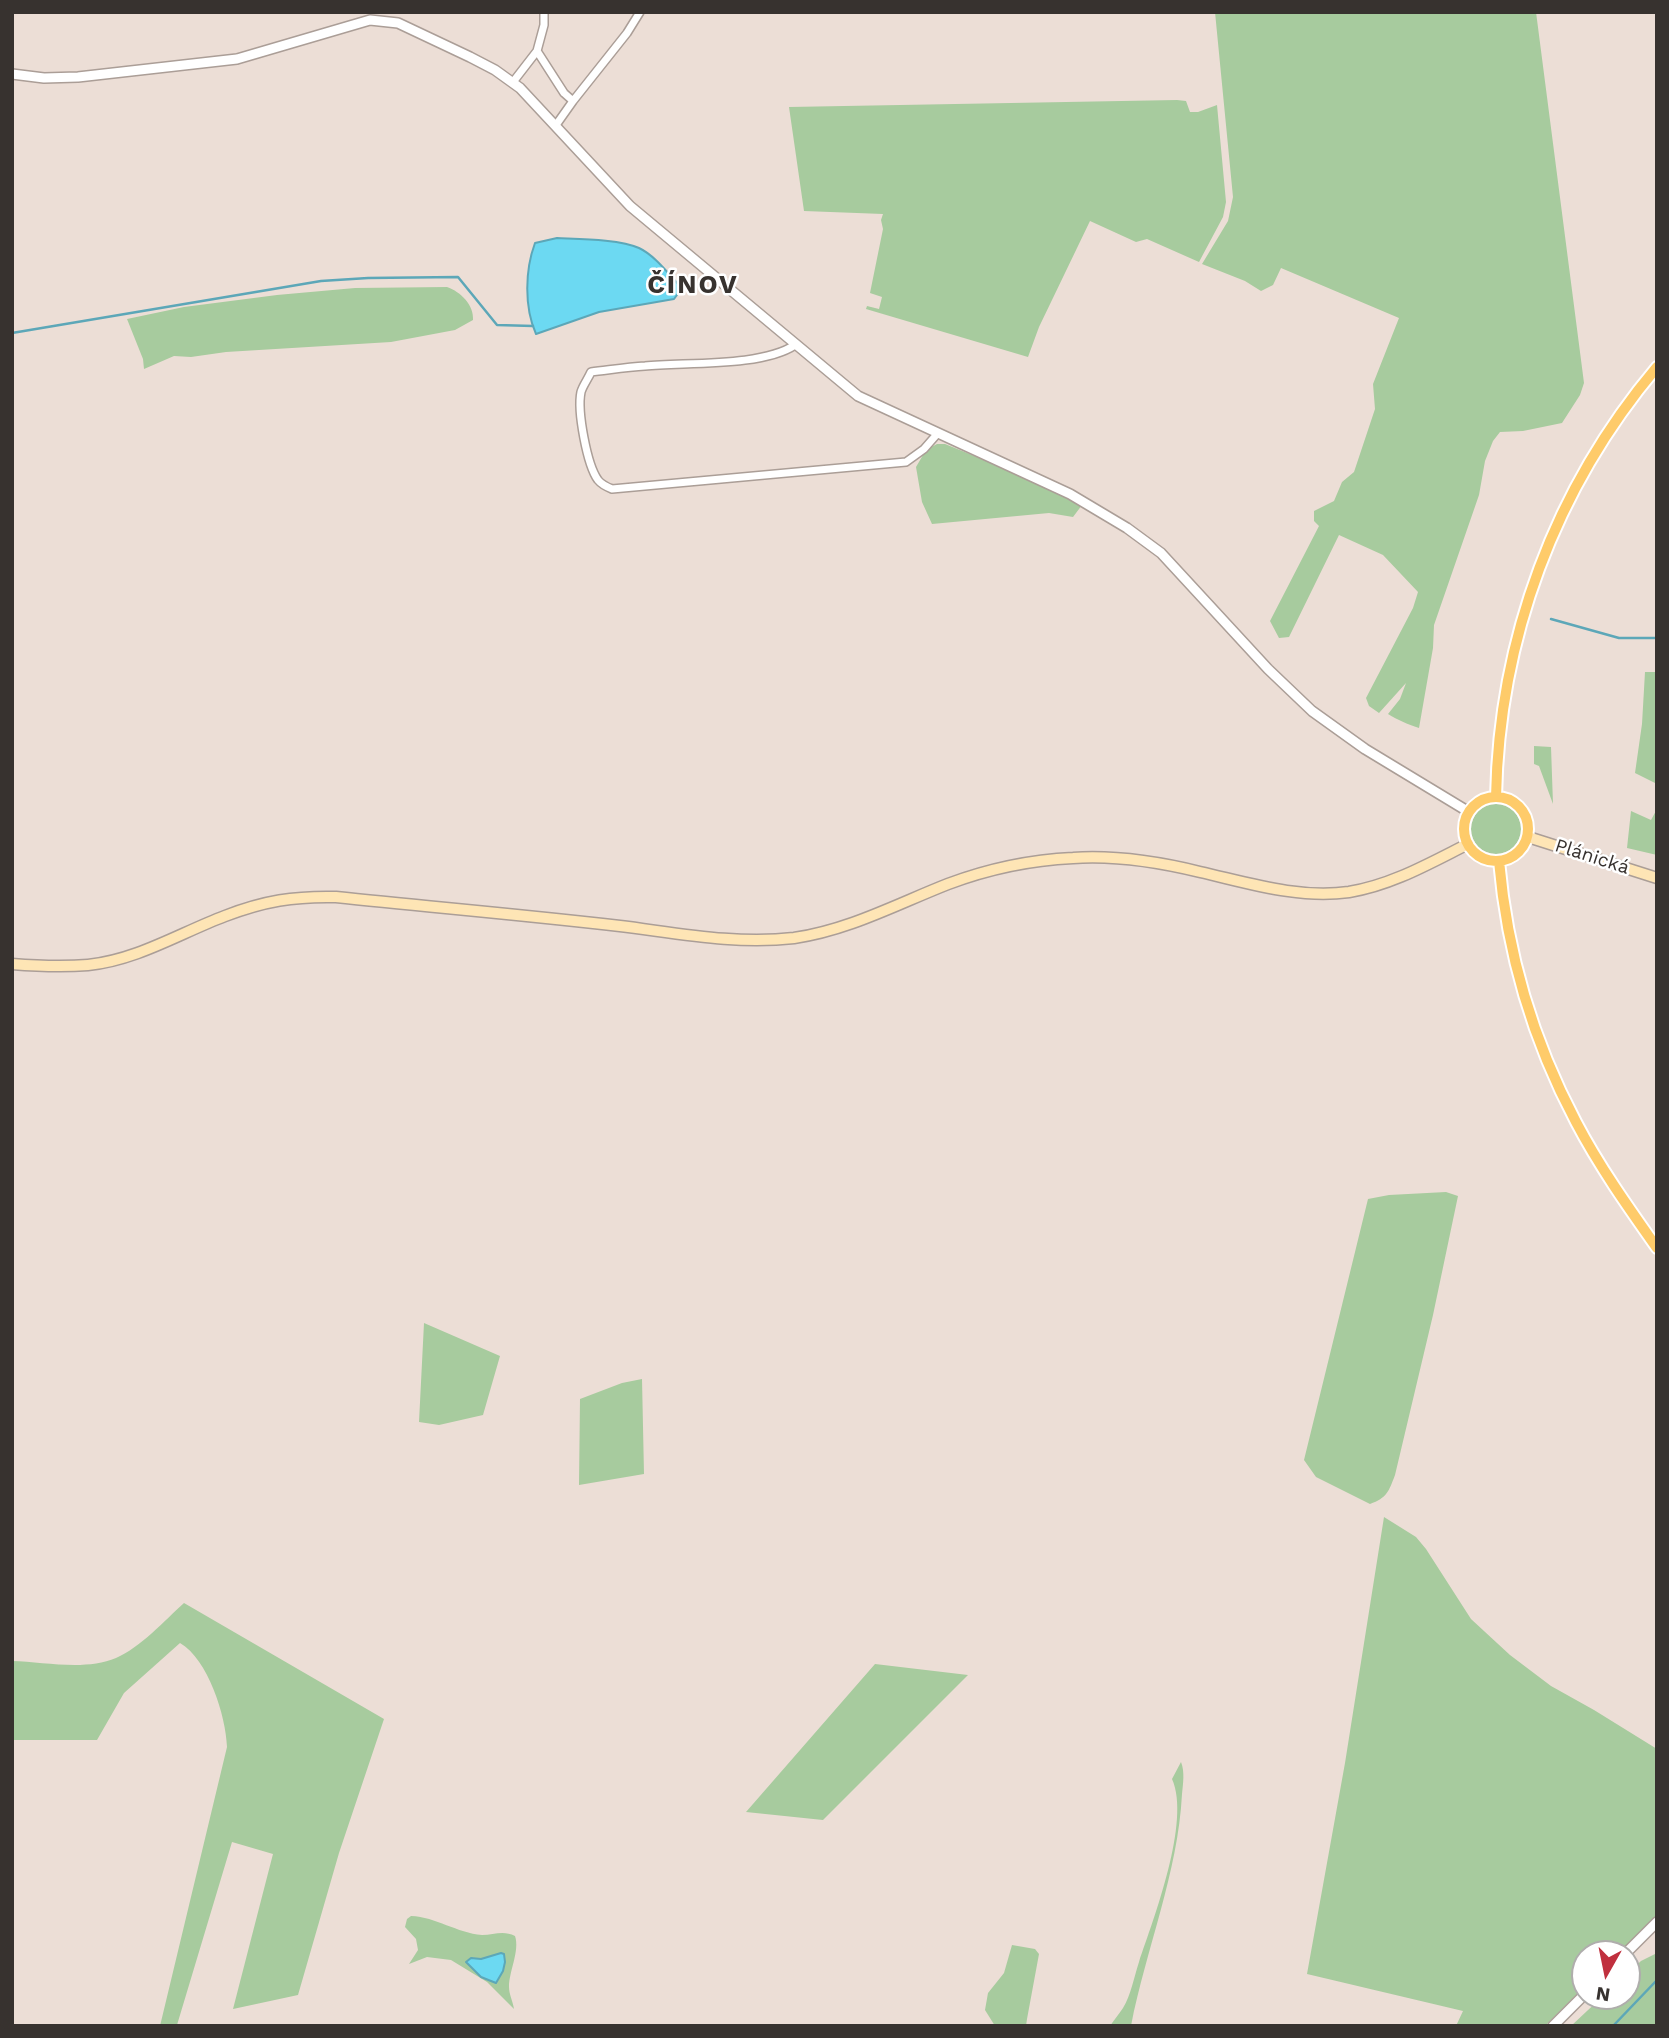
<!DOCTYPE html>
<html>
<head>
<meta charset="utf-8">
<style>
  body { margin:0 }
  #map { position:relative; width:1669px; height:2038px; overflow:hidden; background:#ecded6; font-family:"Work Sans",sans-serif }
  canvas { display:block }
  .frame { position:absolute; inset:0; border:14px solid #37322f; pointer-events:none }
  .north { position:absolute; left:1571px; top:1940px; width:70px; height:70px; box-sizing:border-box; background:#fff; border:2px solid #afadac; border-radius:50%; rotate:189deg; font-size:19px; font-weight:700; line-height:28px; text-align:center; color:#37322f }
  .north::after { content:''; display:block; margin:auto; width:24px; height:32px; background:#c0303e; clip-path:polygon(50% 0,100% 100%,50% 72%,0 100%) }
</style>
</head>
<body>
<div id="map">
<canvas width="1669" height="2038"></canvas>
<div class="frame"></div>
<div class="north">N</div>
</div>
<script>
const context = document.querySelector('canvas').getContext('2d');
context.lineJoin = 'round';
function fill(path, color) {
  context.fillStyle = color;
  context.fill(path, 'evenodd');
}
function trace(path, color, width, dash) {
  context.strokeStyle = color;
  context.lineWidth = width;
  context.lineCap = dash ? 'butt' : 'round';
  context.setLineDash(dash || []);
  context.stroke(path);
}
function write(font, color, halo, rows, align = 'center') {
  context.font = font + ' "Work Sans",sans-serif';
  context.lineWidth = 5;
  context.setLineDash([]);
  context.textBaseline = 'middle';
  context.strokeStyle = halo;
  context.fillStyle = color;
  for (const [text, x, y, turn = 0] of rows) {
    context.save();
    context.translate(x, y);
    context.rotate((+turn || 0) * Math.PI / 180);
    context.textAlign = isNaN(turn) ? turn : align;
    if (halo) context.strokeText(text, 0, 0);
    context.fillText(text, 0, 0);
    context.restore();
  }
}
const green = new Path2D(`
  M 1215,12 L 1536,12 L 1584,383 L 1580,395 L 1562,423 L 1523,431 L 1500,432 L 1493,441 L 1485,461 L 1479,495 L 1434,625 L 1433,648 L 1419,728 C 1407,724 1398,720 1388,714 L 1400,699 L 1406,683 L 1379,713 L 1369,706 L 1366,698 L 1413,608 L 1418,592 L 1383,555 L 1339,535 L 1289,637 L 1279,638 L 1270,621 L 1319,526 L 1314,521 L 1314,511 L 1334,501 L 1342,482 L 1354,472 L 1375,409 L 1373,384 L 1399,318 L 1281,268 L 1273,285 L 1261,291 L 1245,281 L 1202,264 L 1228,221 L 1233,197 Z
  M 1177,100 L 1186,101 L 1190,112 L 1198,112 L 1217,105 L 1226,202 L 1223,217 L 1199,262 L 1147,239 L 1136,242 L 1090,221 L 1039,327 L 1028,357 L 866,309 L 867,306 L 879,309 L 882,297 L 870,293 L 883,229 L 881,220 L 883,214 L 804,211 L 789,107 Z
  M 447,287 C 461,292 474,305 473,320 L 455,330 L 391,342 L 226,352 L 191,357 L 174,356 L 144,369 L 143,359 L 127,319 L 184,307 L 277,295 L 355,288 Z
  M 937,444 L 945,444 L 977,457 L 1082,505 L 1073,517 L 1049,513 L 932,524 L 922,502 L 916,467 L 926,450 Z
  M 1645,672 L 1657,672 L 1657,784 L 1635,773 L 1642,724 Z
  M 1534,746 L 1551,747 L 1553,804 L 1539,766 L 1534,764 Z
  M1471 829a25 25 0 1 1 50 0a25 25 0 1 1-50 0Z
  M 1657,809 L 1657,855 L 1627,848 L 1631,811 L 1651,820 Z
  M 1446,1192 L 1458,1196 L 1433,1315 L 1395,1475 C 1389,1491 1387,1498 1370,1504 L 1316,1477 L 1304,1460 L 1368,1199 L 1389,1195 Z
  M 424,1323 L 500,1356 L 483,1415 L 439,1425 L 419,1422 Z
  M 642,1379 L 644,1474 L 579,1485 L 580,1399 L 622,1383 Z
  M 1384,1517 L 1416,1537 L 1426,1549 L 1471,1619 L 1510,1655 L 1551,1686 L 1594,1710 L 1657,1749 L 1657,1918 L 1618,1954 L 1585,1954 L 1585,1986 L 1545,2026 L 1456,2026 L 1463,2011 L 1307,1974 L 1345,1763 Z
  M 184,1603 L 384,1719 L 339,1853 L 298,1995 L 233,2009 L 273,1854 L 232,1842 L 177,2025 L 160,2026 L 227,1747 C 226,1716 208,1659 180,1643 L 124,1693 L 97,1740 L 12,1740 L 12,1661 C 44,1662 86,1671 116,1658 C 141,1647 164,1621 184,1603 Z
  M 875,1664 L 968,1675 L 823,1820 L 746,1812 Z
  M 1181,1762 C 1185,1772 1183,1784 1182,1794 C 1178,1873 1146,1949 1131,2026 L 1110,2026 C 1114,2020 1119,2014 1123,2008 C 1131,1995 1134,1977 1139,1962 C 1154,1918 1191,1821 1172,1779 Z
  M 411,1916 C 436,1917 457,1933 482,1935 C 494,1935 503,1930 515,1936 C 520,1951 509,1971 509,1987 C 509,1994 513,2002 514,2009 L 487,1982 L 451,1960 L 427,1957 L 409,1964 L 418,1950 L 416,1939 L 405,1927 L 407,1919 Z
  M 1012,1945 L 1035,1949 L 1039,1954 L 1027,2019 L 1026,2026 L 995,2026 L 985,2010 L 988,1993 L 1004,1973 Z
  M 1657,1953 L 1657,2026 L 1571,2026 L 1603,1996 L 1627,1996 L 1627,1974 L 1641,1961 Z`);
const water = new Path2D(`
  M 557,238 C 578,239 620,239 639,248 C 654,255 667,272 679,285 L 680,291 L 674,299 L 599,312 L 536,334 C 524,307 525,270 535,243 Z
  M 501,1953 L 504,1954 L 505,1962 L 503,1971 L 496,1983 L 481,1977 L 466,1962 L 471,1958 L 481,1959 Z`);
const stream = new Path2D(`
  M 12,333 L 321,281 L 368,278 L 458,277 L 497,325 L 533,326
  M 1551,619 L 1619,638 L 1657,638
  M 1613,2026 L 1657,1980`);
const minor = new Path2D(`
  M 544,12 L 544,25 L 537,51 L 564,93 L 573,101 L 556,125
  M 513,82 L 537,51
  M 573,101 L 627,33 L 640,12
  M 795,345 C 762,367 686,362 645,366 C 627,367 609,370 591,372 C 588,379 583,385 581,392 C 577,411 587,465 598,480 C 602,485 607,487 612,489 L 906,462 L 924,449 L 938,433`);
const tertiary = new Path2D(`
  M 12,74 L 44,78 L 78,77 L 237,59 L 370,20 L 398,23 L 470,57 L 495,70 L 520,88 L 630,206 L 858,396 L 1070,494 L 1127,528 L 1161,553 L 1268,669 L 1312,711 L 1365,749 L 1469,812
  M 1625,1954 L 1657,1922
  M 1553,2026 L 1585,1994`);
const secondary = new Path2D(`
  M 1528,837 L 1657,878
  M 12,964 C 37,966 64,967 88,965 C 137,960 180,933 225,916 C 264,901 294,896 336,897 C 431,907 525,915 620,926 C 677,933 736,945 794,938 C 849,930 897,904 948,884 C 988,869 1030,860 1073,858 C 1116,855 1159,862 1200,872 C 1249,883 1298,899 1349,892 C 1392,885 1430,863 1468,844`);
const primary = new Path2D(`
  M1464 829a32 32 0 1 1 64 0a32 32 0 1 1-64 0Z
  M 1496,797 C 1499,639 1555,488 1657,367
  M 1499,861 C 1507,952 1533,1041 1576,1122 C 1599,1166 1628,1207 1657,1248`);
const streetNames = [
  ["Plánická",1592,857,18]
];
const districtNames = [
  ["ČÍNOV",693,285]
];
fill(green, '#a7cb9e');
fill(water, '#6cd9f2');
trace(water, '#5ca7b8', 2);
trace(stream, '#5ca7b8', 2.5);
trace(minor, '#ab9e97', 10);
trace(tertiary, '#ab9e97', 12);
trace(secondary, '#ab9e97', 13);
trace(primary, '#fff', 14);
trace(minor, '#fff', 7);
trace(tertiary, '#fff', 9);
trace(secondary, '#fee5b5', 10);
trace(primary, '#fecb6a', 10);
write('19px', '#37322f', '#fff', streetNames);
context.letterSpacing = '2px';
write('bold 26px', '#37322f', '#fff', districtNames);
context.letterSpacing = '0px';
</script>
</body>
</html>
